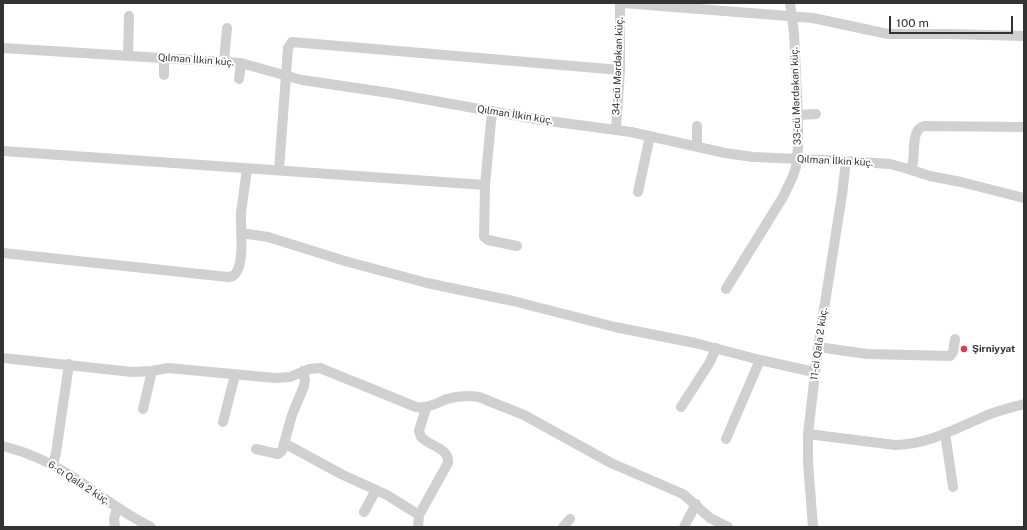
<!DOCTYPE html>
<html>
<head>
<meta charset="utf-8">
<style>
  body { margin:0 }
  #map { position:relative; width:1027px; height:530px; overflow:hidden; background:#fff; font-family:"Public Sans",sans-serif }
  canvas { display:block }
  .frame { position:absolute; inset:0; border:4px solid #333; pointer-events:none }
  .scale { position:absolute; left:889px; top:16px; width:124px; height:18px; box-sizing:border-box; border:2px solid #333; border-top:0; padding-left:5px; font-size:12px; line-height:14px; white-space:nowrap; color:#333; -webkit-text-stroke:3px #fff; paint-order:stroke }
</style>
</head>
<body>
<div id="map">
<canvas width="1027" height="530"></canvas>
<div class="frame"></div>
<div class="scale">100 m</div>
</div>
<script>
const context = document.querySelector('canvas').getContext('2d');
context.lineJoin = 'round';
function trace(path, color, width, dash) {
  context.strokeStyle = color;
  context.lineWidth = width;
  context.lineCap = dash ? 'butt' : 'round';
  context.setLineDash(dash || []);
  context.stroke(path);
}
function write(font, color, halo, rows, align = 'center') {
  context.font = font + ' "Public Sans",sans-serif';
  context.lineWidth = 4;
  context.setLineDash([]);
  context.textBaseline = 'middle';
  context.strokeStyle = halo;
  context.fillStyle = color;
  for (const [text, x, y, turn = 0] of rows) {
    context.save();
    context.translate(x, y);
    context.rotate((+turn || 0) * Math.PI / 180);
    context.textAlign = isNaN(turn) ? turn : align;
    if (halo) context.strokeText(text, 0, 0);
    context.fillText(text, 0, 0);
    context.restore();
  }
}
const minor = new Path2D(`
  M 623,3 L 813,18 L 888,34 L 949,34 L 1024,36
  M 3,48 L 241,63 L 302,80 L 390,93 L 541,120 L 631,132 L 725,153 L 753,157 L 846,161 L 890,164 L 905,168 L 930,176 L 961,182 L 1024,198
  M 128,56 L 129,16
  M 164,58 L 164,75
  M 224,61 L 227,28
  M 239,79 L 241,63
  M 492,111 L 485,185 L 484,237 L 488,240 L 517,246
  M 798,115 L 816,114
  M 697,126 L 697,147
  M 616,129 L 620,70 L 620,3
  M 3,151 L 485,185
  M 279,170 L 288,48 L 292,42 L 620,70
  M 911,170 C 917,157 909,130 924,126 L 1024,127
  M 638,192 L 650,136
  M 241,233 L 268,237 L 345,261 L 427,283 L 513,301 L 615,327 L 695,343 L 760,360 L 814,372
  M 3,253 L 228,277 L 233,276 C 246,267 240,228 241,213 C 243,198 245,183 247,169
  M 726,289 L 783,197 L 793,176 L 796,167 L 798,147 L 798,115 L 794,33 L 790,3
  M 818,347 L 867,354 L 950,356 L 953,352 L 955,339
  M 3,358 L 132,372 L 152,371 L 168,368 L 275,378 L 290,377 L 309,369 L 320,368 L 416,407 C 428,409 436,403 447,399 C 457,396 468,395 479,397 L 524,415 L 611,463 L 683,494 L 710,518 L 728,527
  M 681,407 L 710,362 L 716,348
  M 143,409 L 152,371
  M 223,422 L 235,375
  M 945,433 L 953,487
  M 808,434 L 895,445 C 926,445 955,429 983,417 C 996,411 1010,408 1024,404
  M 726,439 L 760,360
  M 284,443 L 341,474 L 387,495 L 419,515
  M 3,446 C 26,452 48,461 68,474 C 96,491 121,513 151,527
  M 256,449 L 278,454 L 282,451 L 292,415 L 304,386 L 305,380 L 303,371
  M 53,465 L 56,453 L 69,364
  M 364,512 L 376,490
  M 115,527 L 114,519 L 117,508
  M 418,527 L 419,515 L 448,463 C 450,448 429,446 421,437 L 419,431 L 426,408
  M 563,527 L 570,519
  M 684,527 L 696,504
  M 813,527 L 808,462 L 808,434 L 818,347 L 842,195 L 846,161`);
const markers = [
  [964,349,4,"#e63946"]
];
const streetNames = [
  ["Qılman İlkin küç.",196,60,4],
  ["34-cü Mərdəkan küç.",618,66,-88],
  ["33-cü Mərdəkan küç.",796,96,-92],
  ["Qılman İlkin küç.",515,115,9],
  ["Qılman İlkin küç.",835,161,3],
  ["11-ci Qala 2 küç.",819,344,-82],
  ["6-cı Qala 2 küç.",79,483,33]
];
const poiNames = [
  ["Şirniyyat",972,349]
];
trace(minor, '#d0d0d0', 10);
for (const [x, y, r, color] of markers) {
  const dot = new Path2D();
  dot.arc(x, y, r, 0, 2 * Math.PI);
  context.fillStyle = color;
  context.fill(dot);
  trace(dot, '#fff', 1.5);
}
write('10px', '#333', '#fff', streetNames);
write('bold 10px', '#333', '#fff', poiNames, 'left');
</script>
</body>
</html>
